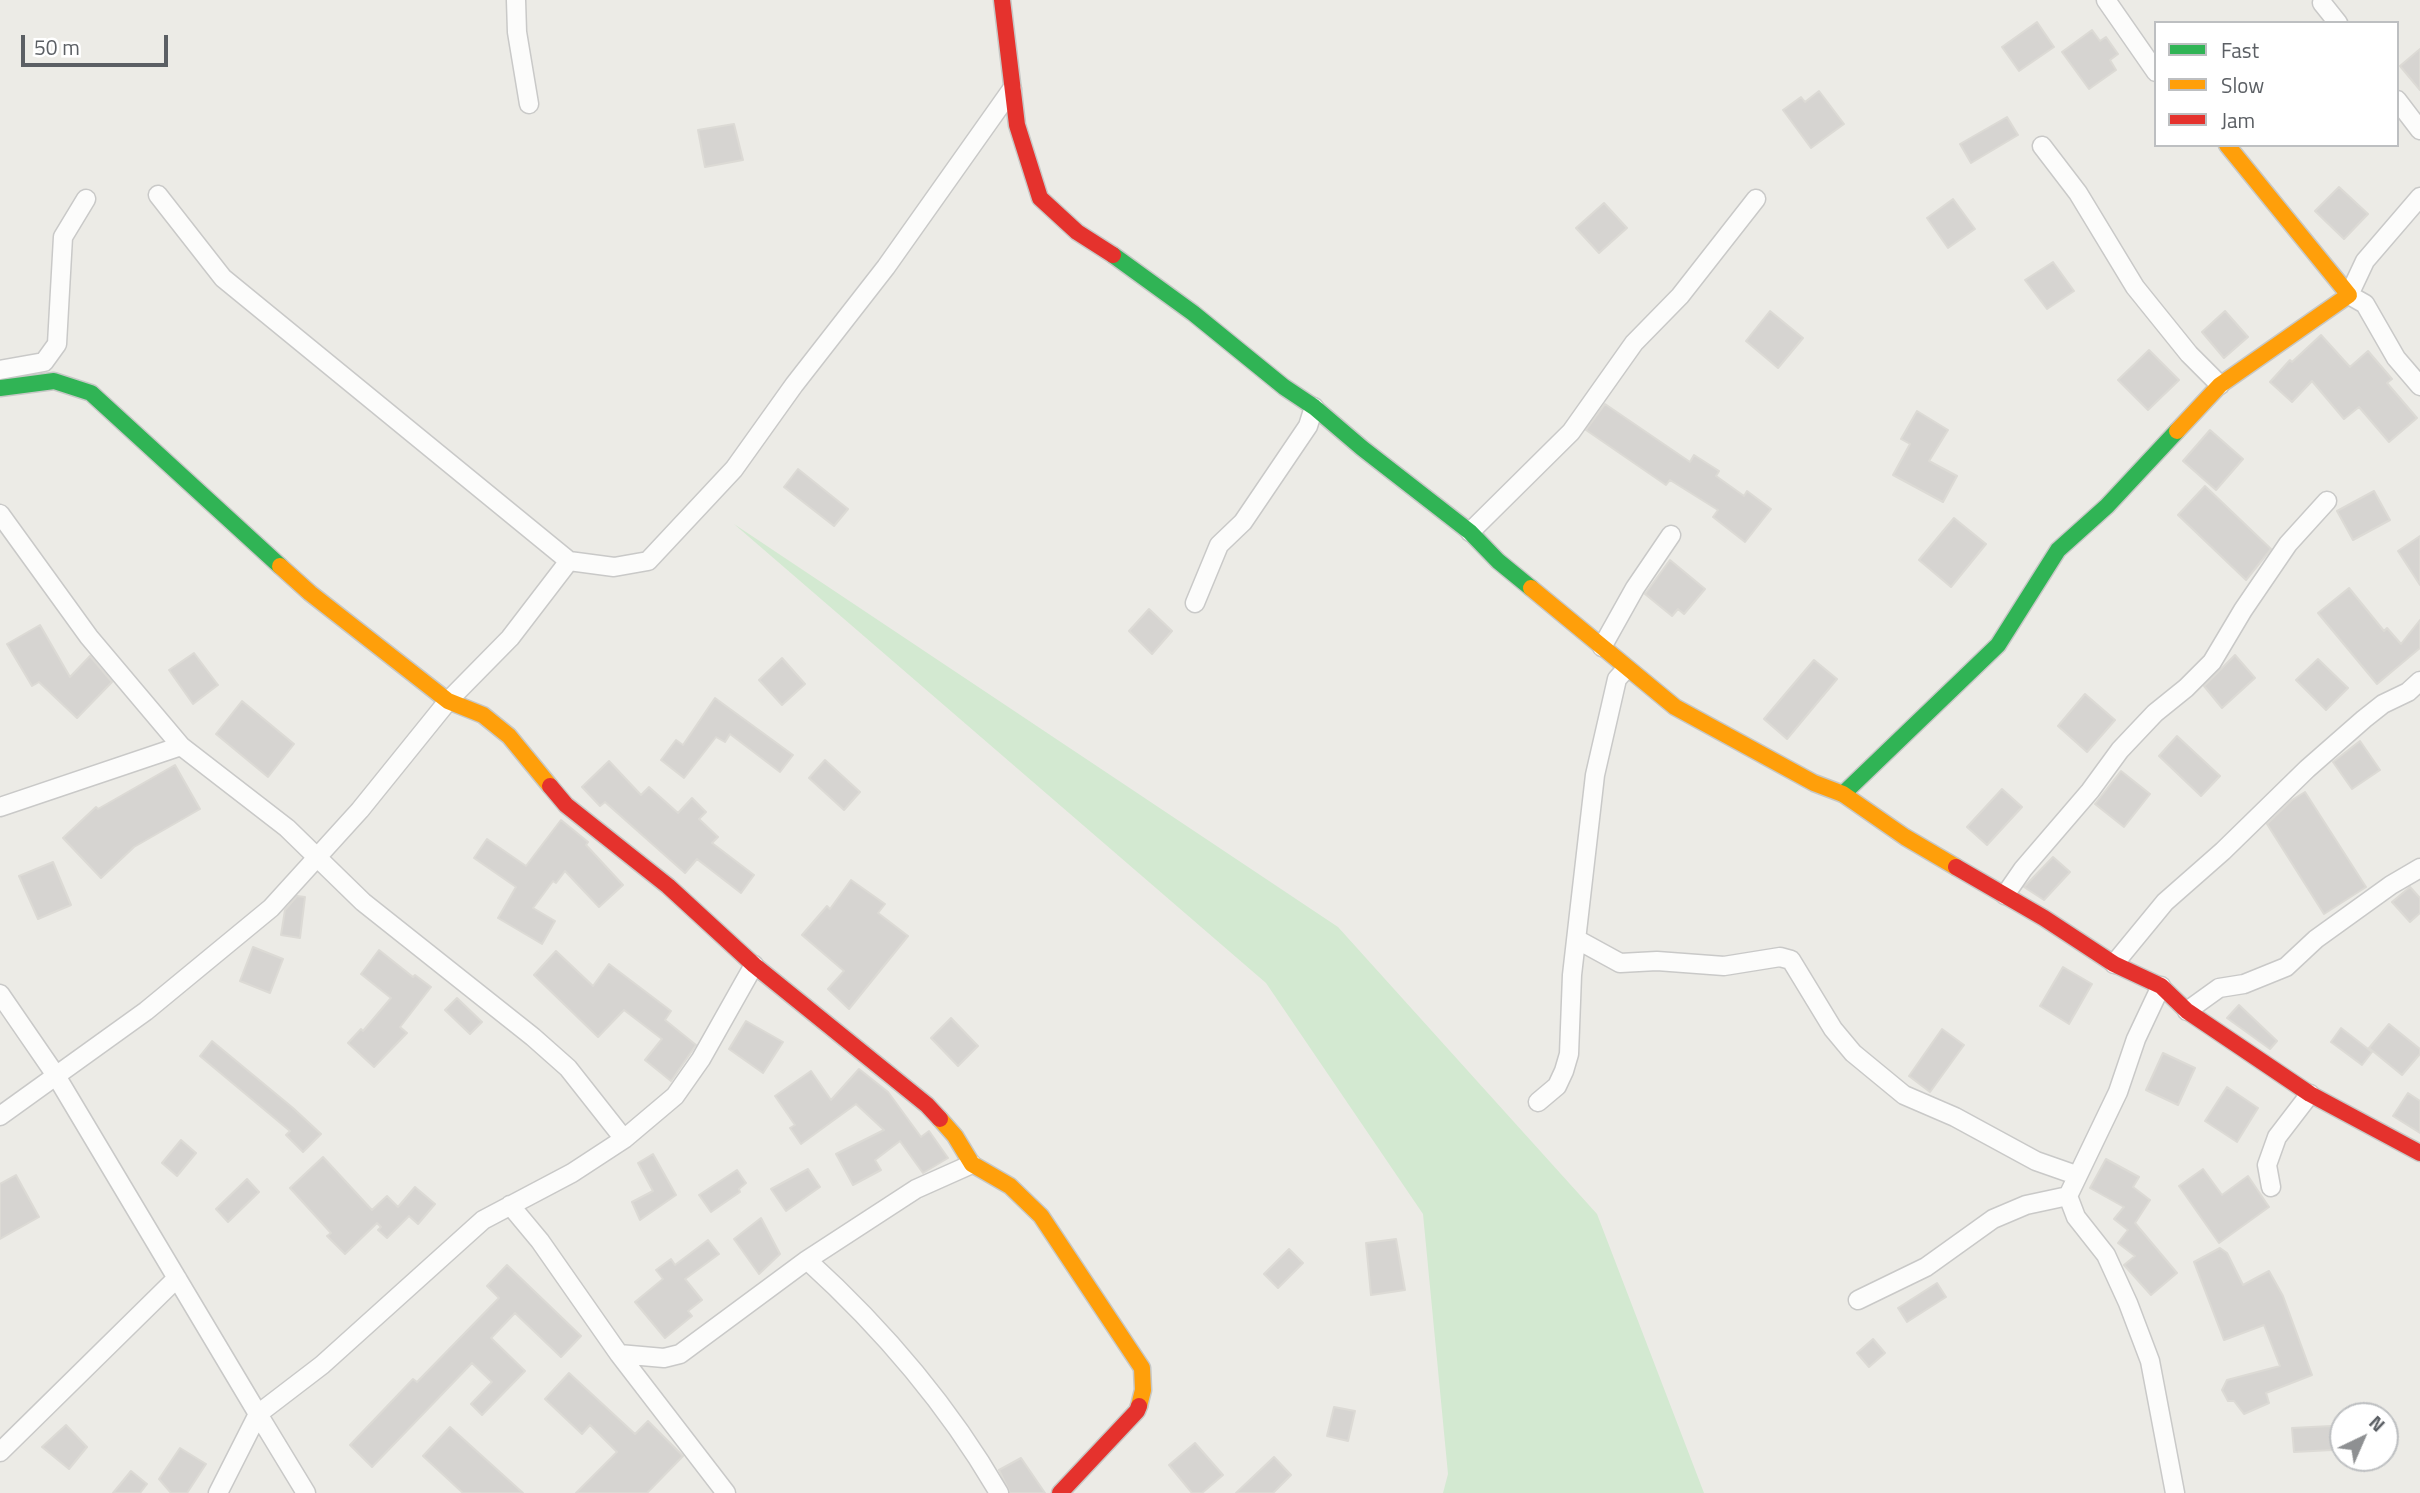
<!DOCTYPE html>
<html>
<head>
<meta charset="utf-8">
<style>
  body { margin:0 }
  #map { position:relative; width:2420px; height:1493px; overflow:hidden; background:#ecebe6; font-family:"Titillium Web",sans-serif }
  canvas { display:block }
  .legend { position:absolute; left:2154px; top:21px; width:245px; height:126px; box-sizing:border-box; background:#fff; border:2px solid #bdbfc1; margin:0; padding:9px 12px; list-style:none; font-size:21px; color:#5b5f64 }
  .legend li { display:flex; align-items:center; gap:14px; height:35px }
  .legend b { width:35px; border:2px solid #bdbfc1 }
  .north { position:absolute; left:2329px; top:1402px; width:70px; height:70px; box-sizing:border-box; background:#fff; border:2px solid #bdbfc1; border-radius:50%; rotate:44deg; font-size:19px; font-weight:700; line-height:28px; text-align:center; color:#5b5f64 }
  .north::after { content:''; display:block; margin:auto; width:24px; height:32px; background:#8e9092; clip-path:polygon(50% 0,100% 100%,50% 72%,0 100%) }
  .scale { position:absolute; left:21px; top:35px; width:147px; height:32px; box-sizing:border-box; border:4px solid #5b5f64; border-top:0; padding-left:9px; font-size:21px; line-height:24px; white-space:nowrap; color:#5b5f64; -webkit-text-stroke:5px #fff; paint-order:stroke }
</style>
</head>
<body>
<div id="map">
<canvas width="2420" height="1493"></canvas>
<ul class="legend">
<li><b style="height:9px;background:#30b455"></b>Fast</li>
<li><b style="height:9px;background:#ff9f0a"></b>Slow</li>
<li><b style="height:9px;background:#e5322d"></b>Jam</li>
</ul>
<div class="north">N</div>
<div class="scale">50 m</div>
</div>
<script>
const context = document.querySelector('canvas').getContext('2d');
context.lineJoin = 'round';
function fill(path, color) {
  context.fillStyle = color;
  context.fill(path, 'evenodd');
}
function trace(path, color, width, dash) {
  context.strokeStyle = color;
  context.lineWidth = width;
  context.lineCap = dash ? 'butt' : 'round';
  context.setLineDash(dash || []);
  context.stroke(path);
}
const green = new Path2D(`
  M 734,524 L 1338,927 L 1597,1214 L 1704,1493 L 1443,1493 L 1448,1474 L 1423,1214 L 1266,983 Z`);
const building = new Path2D(`
  M 2037,22 L 2054,47 L 2019,71 L 2002,47 Z
  M 2092,30 L 2100,41 L 2106,37 L 2118,54 L 2110,60 L 2116,70 L 2089,89 L 2062,52 Z
  M 2420,49 L 2420,90 L 2400,66 Z
  M 1819,91 L 1844,124 L 1811,148 L 1783,110 L 1801,97 L 1805,102 Z
  M 2007,117 L 2018,135 L 1971,163 L 1960,144 Z
  M 734,124 L 743,160 L 705,167 L 698,130 Z
  M 2339,187 L 2368,214 L 2344,239 L 2315,211 Z
  M 1953,199 L 1975,229 L 1948,248 L 1927,218 Z
  M 1604,203 L 1627,228 L 1599,253 L 1576,228 Z
  M 2053,262 L 2074,291 L 2047,309 L 2025,280 Z
  M 1770,311 L 1803,338 L 1778,368 L 1746,341 Z
  M 2225,311 L 2248,337 L 2224,358 L 2202,332 Z
  M 2321,335 L 2350,367 L 2368,351 L 2392,379 L 2387,383 L 2417,418 L 2389,442 L 2359,407 L 2344,419 L 2312,381 L 2292,402 L 2270,382 L 2290,360 L 2292,362 Z
  M 2149,350 L 2179,380 L 2148,410 L 2118,380 Z
  M 1605,404 L 1690,462 L 1694,455 L 1719,471 L 1716,476 L 1744,496 L 1747,491 L 1771,509 L 1745,542 L 1713,517 L 1718,510 L 1670,480 L 1666,485 L 1586,430 Z
  M 1917,411 L 1948,430 L 1929,461 L 1957,476 L 1943,502 L 1893,475 L 1910,444 L 1901,439 Z
  M 2210,430 L 2243,459 L 2216,490 L 2183,461 Z
  M 798,469 L 848,509 L 834,526 L 784,487 Z
  M 2205,486 L 2271,549 L 2246,580 L 2178,515 Z
  M 2374,491 L 2390,520 L 2353,540 L 2337,511 Z
  M 1954,518 L 1986,544 L 1951,587 L 1919,560 Z
  M 2420,536 L 2420,585 L 2398,551 Z
  M 1670,560 L 1705,589 L 1684,614 L 1678,609 L 1672,616 L 1645,594 Z
  M 2349,588 L 2384,631 L 2387,628 L 2401,644 L 2420,620 L 2420,648 L 2377,684 L 2318,613 Z
  M 1149,609 L 1172,631 L 1152,654 L 1129,631 Z
  M 40,625 L 70,677 L 90,656 L 112,682 L 77,718 L 39,682 L 32,686 L 7,644 Z
  M 194,653 L 218,685 L 193,704 L 169,670 Z
  M 2235,655 L 2255,678 L 2222,708 L 2204,686 Z
  M 782,658 L 805,684 L 782,705 L 759,680 Z
  M 2318,659 L 2348,688 L 2326,710 L 2296,680 Z
  M 1814,660 L 1837,679 L 1787,739 L 1764,719 Z
  M 2085,694 L 2115,720 L 2087,752 L 2058,726 Z
  M 715,698 L 793,755 L 780,772 L 730,734 L 725,742 L 716,737 L 684,778 L 661,760 L 676,740 L 683,745 Z
  M 242,701 L 294,744 L 268,777 L 216,734 Z
  M 2177,736 L 2220,776 L 2201,796 L 2159,756 Z
  M 2360,741 L 2380,770 L 2352,789 L 2333,762 Z
  M 825,760 L 860,792 L 844,810 L 809,778 Z
  M 609,761 L 641,795 L 649,787 L 678,813 L 692,798 L 706,812 L 699,819 L 718,837 L 712,843 L 754,875 L 741,893 L 697,859 L 685,873 L 605,802 L 600,806 L 582,787 Z
  M 175,765 L 200,809 L 134,847 L 101,878 L 63,838 L 96,807 L 98,809 Z
  M 2121,771 L 2150,794 L 2124,827 L 2095,804 Z
  M 2002,789 L 2022,807 L 1987,845 L 1967,827 Z
  M 2305,792 L 2366,887 L 2324,914 L 2267,824 L 2292,800 Z
  M 561,820 L 588,842 L 586,845 L 623,885 L 599,907 L 565,871 L 556,883 L 553,881 L 533,908 L 555,921 L 542,944 L 498,918 L 516,887 L 474,858 L 487,839 L 526,866 Z
  M 2053,857 L 2070,872 L 2044,900 L 2024,887 Z
  M 53,862 L 71,905 L 38,919 L 19,876 Z
  M 851,880 L 885,904 L 878,913 L 908,936 L 849,1009 L 828,989 L 844,971 L 802,935 L 827,906 L 830,909 Z
  M 2410,887 L 2420,898 L 2420,913 L 2410,922 L 2392,902 Z
  M 297,896 L 305,897 L 300,938 L 281,935 L 285,910 Z
  M 253,947 L 283,959 L 270,993 L 240,981 Z
  M 379,950 L 413,977 L 415,975 L 431,987 L 400,1027 L 407,1033 L 374,1067 L 348,1043 L 361,1029 L 363,1031 L 391,998 L 361,974 Z
  M 556,951 L 593,986 L 609,964 L 671,1011 L 665,1020 L 696,1045 L 671,1081 L 645,1060 L 662,1039 L 624,1010 L 598,1037 L 534,975 Z
  M 2063,967 L 2092,984 L 2069,1024 L 2040,1006 Z
  M 457,998 L 482,1022 L 470,1034 L 445,1010 Z
  M 2239,1005 L 2277,1041 L 2270,1049 L 2227,1018 Z
  M 951,1018 L 978,1046 L 958,1066 L 931,1038 Z
  M 746,1021 L 783,1042 L 763,1073 L 729,1049 Z
  M 2389,1024 L 2420,1049 L 2420,1054 L 2402,1075 L 2369,1048 Z
  M 2341,1028 L 2372,1052 L 2362,1065 L 2331,1042 Z
  M 1942,1029 L 1964,1045 L 1930,1092 L 1909,1076 Z
  M 212,1041 L 293,1108 L 321,1134 L 303,1152 L 286,1135 L 290,1131 L 200,1056 Z
  M 2163,1053 L 2195,1068 L 2178,1105 L 2146,1090 Z
  M 859,1069 L 888,1092 L 921,1137 L 929,1131 L 948,1158 L 923,1173 L 900,1141 L 875,1160 L 881,1170 L 853,1185 L 836,1154 L 884,1130 L 856,1104 L 801,1144 L 790,1128 L 795,1125 L 775,1096 L 811,1071 L 831,1100 Z
  M 2227,1087 L 2258,1108 L 2237,1142 L 2205,1121 Z
  M 2408,1093 L 2420,1101 L 2420,1133 L 2393,1116 Z
  M 181,1140 L 196,1153 L 177,1176 L 162,1163 Z
  M 653,1154 L 676,1195 L 640,1220 L 632,1202 L 653,1191 L 638,1163 Z
  M 323,1157 L 372,1210 L 387,1196 L 398,1207 L 415,1187 L 435,1204 L 418,1224 L 409,1216 L 387,1238 L 378,1230 L 381,1227 L 377,1223 L 345,1254 L 327,1236 L 331,1233 L 290,1188 Z
  M 2106,1159 L 2139,1177 L 2133,1187 L 2150,1200 L 2135,1223 L 2177,1273 L 2151,1295 L 2124,1265 L 2135,1256 L 2118,1243 L 2128,1230 L 2114,1219 L 2124,1207 L 2090,1188 Z
  M 808,1169 L 820,1187 L 786,1211 L 771,1189 Z
  M 2203,1169 L 2222,1195 L 2248,1176 L 2269,1207 L 2219,1243 L 2179,1186 Z
  M 737,1170 L 746,1183 L 739,1189 L 740,1192 L 711,1212 L 699,1195 Z
  M 16,1175 L 39,1217 L 0,1239 L 0,1184 Z
  M 247,1179 L 259,1192 L 228,1222 L 216,1209 Z
  M 761,1218 L 780,1254 L 759,1274 L 734,1239 Z
  M 1396,1239 L 1405,1290 L 1371,1295 L 1366,1243 Z
  M 708,1240 L 719,1254 L 685,1279 L 702,1300 L 688,1311 L 692,1316 L 665,1338 L 635,1302 L 663,1279 L 656,1270 L 671,1259 L 675,1265 Z
  M 2220,1248 L 2227,1253 L 2243,1285 L 2269,1271 L 2283,1296 L 2312,1375 L 2266,1393 L 2269,1403 L 2244,1414 L 2234,1401 L 2228,1401 L 2222,1390 L 2227,1380 L 2280,1366 L 2264,1325 L 2224,1340 L 2194,1262 Z
  M 1289,1249 L 1303,1263 L 1278,1288 L 1264,1274 Z
  M 507,1265 L 581,1336 L 561,1357 L 515,1313 L 491,1338 L 525,1371 L 482,1415 L 471,1404 L 492,1382 L 472,1363 L 372,1467 L 350,1445 L 413,1379 L 417,1382 L 499,1298 L 487,1286 Z
  M 1937,1283 L 1946,1297 L 1907,1322 L 1898,1308 Z
  M 1873,1339 L 1885,1353 L 1869,1367 L 1857,1353 Z
  M 569,1373 L 635,1434 L 648,1421 L 683,1456 L 647,1493 L 576,1493 L 617,1452 L 590,1425 L 582,1434 L 545,1399 Z
  M 1334,1407 L 1355,1411 L 1348,1441 L 1327,1436 Z
  M 66,1425 L 87,1447 L 69,1469 L 42,1447 Z
  M 2331,1426 L 2332,1450 L 2294,1452 L 2292,1428 Z
  M 450,1427 L 523,1493 L 463,1493 L 423,1456 Z
  M 1195,1443 L 1223,1475 L 1202,1493 L 1192,1493 L 1169,1465 Z
  M 180,1448 L 206,1464 L 187,1493 L 171,1493 L 159,1479 Z
  M 1274,1457 L 1291,1475 L 1273,1493 L 1236,1493 Z
  M 1021,1458 L 1045,1493 L 1010,1493 L 999,1470 Z
  M 131,1471 L 147,1484 L 140,1493 L 113,1493 Z`);
const street = new Path2D(`
  M 516,0 L 517,32 L 529,104
  M 2106,0 L 2156,72
  M 2322,3 L 2338,23
  M 2397,100 L 2420,130
  M 2042,146 L 2078,193 L 2135,287 L 2189,354 L 2220,385
  M 2420,197 L 2365,261 L 2349,295 L 2365,304 L 2396,358 L 2420,386
  M 0,370 L 44,362 L 57,344 L 63,237 L 86,199
  M 0,514 L 89,637 L 181,746 L 287,828 L 363,902 L 533,1037 L 568,1068 L 624,1139
  M 1470,532 L 1571,432 L 1634,343 L 1680,296 L 1756,199
  M 569,561 L 614,567 L 648,561 L 734,469 L 794,385 L 886,267 L 1012,89
  M 1195,603 L 1219,545 L 1243,522 L 1308,426 L 1314,407
  M 1602,647 L 1635,588 L 1671,535
  M 0,807 L 181,746
  M 2005,895 L 2023,869 L 2090,791 L 2120,750 L 2155,713 L 2186,688 L 2212,662 L 2243,610 L 2288,544 L 2327,501
  M 1578,940 L 1620,963 L 1657,961 L 1724,966 L 1780,957 L 1791,960 L 1833,1029 L 1853,1053 L 1904,1095 L 1955,1117 L 2036,1161 L 2076,1175
  M 2114,964 L 2165,902 L 2223,851 L 2307,769 L 2364,719 L 2383,704 L 2408,692 L 2420,681
  M 2161,986 L 2136,1039 L 2118,1092 L 2068,1196 L 2076,1217 L 2106,1255 L 2128,1303 L 2150,1361 L 2175,1493
  M 0,994 L 55,1074 L 258,1414 L 218,1493
  M 2187,1011 L 2219,988 L 2244,984 L 2286,967 L 2316,939 L 2391,885 L 2420,868
  M 1538,1102 L 1557,1086 L 1564,1071 L 1569,1054 L 1572,975 L 1595,775 L 1617,679 L 1626,669
  M 0,1116 L 146,1011 L 271,908 L 360,810 L 448,701 L 510,638 L 569,561 L 223,278 L 158,195
  M 2271,1187 L 2267,1165 L 2277,1137 L 2310,1094
  M 510,1205 L 540,1241 L 619,1354 L 726,1493
  M 807,1260 C 883,1329 948,1405 999,1493
  M 1858,1300 L 1926,1267 L 1993,1219 L 2026,1205 L 2068,1196
  M 619,1354 L 664,1358 L 680,1354 L 807,1260 L 916,1189 L 972,1164
  M 0,1452 L 177,1278
  M 306,1493 L 258,1414 L 322,1365 L 483,1220 L 572,1173 L 624,1139 L 675,1096 L 701,1059 L 754,965`);
const fast = new Path2D(`
  M 1113,255 L 1193,313 L 1284,387 L 1314,407 L 1362,448 L 1470,532 L 1498,561 L 1531,588
  M 0,388 L 54,381 L 91,393 L 280,566
  M 1843,794 L 1998,645 L 2058,550 L 2107,506 L 2177,431`);
const slow = new Path2D(`
  M 2177,431 L 2220,385 L 2349,295 L 2227,145
  M 280,566 L 310,593 L 448,701 L 483,715 L 509,736 L 550,786
  M 1531,588 L 1675,707 L 1814,783 L 1843,794 L 1905,837 L 1956,867
  M 940,1119 L 955,1136 L 972,1164 L 1010,1186 L 1041,1216 L 1142,1368 L 1143,1390 L 1139,1406`);
const jam = new Path2D(`
  M 1002,0 L 1017,125 L 1040,198 L 1077,232 L 1113,255
  M 550,786 L 566,805 L 668,886 L 754,965 L 927,1105 L 940,1119
  M 1956,867 L 2044,918 L 2114,964 L 2161,986 L 2187,1011 L 2310,1094 L 2420,1153
  M 1060,1493 L 1137,1411 L 1139,1406`);
fill(green, '#d3e9d1');
fill(building, '#d6d4d1');
trace(building, '#dcdad5', 2);
trace(street, '#c9c9c8', 21);
trace(fast, '#c7c8c6', 19);
trace(slow, '#c7c8c6', 19);
trace(jam, '#c7c8c6', 19);
trace(street, '#fcfcfb', 18);
trace(fast, '#30b455', 16);
trace(slow, '#ff9f0a', 16);
trace(jam, '#e5322d', 16);
</script>
</body>
</html>
